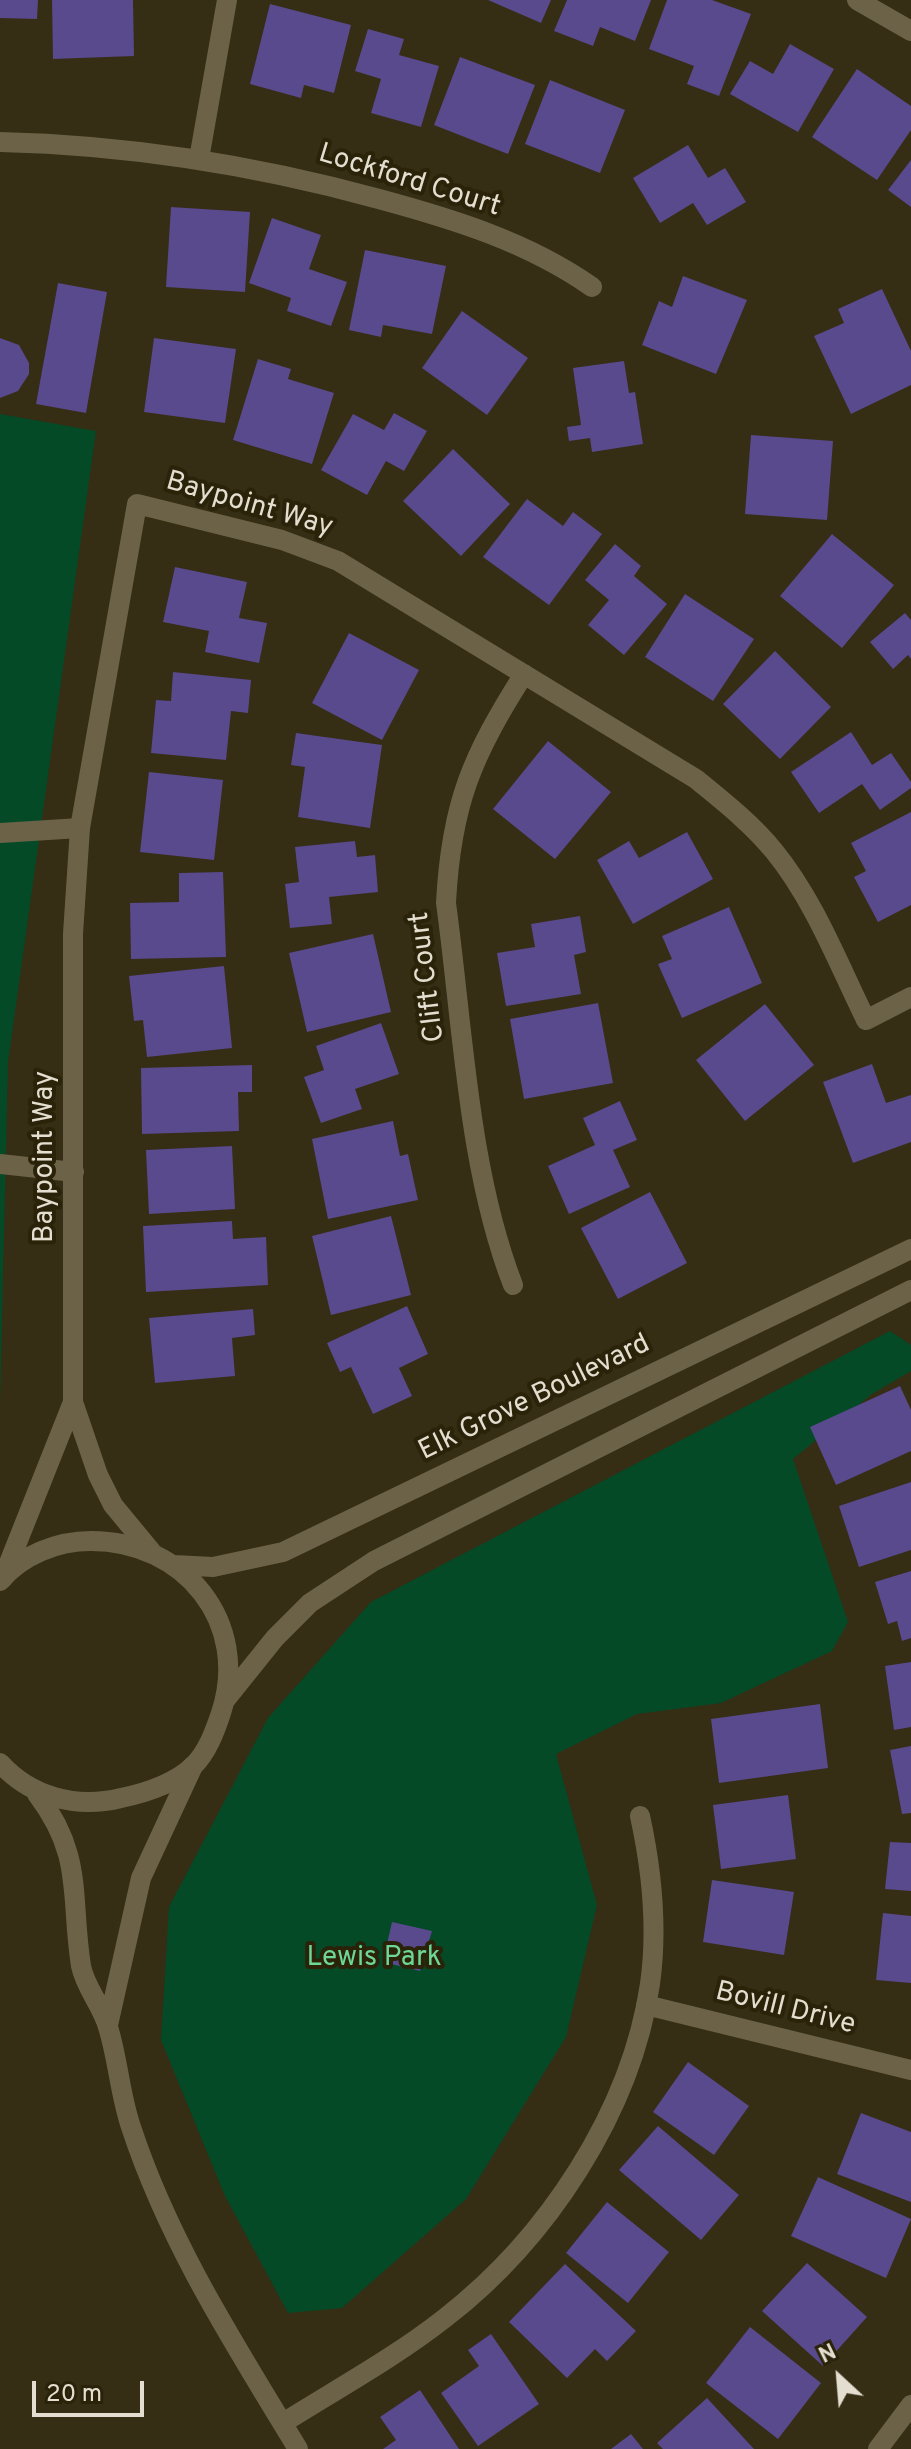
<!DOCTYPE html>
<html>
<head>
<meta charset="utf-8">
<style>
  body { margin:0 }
  #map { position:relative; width:911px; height:2449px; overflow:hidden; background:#352d14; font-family:Overpass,sans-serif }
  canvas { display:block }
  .north { position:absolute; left:799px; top:2337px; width:80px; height:80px; -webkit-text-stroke:6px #2b2309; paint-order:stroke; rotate:334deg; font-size:22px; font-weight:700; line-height:32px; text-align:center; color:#e3decf }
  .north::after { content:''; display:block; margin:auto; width:28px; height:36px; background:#e3decf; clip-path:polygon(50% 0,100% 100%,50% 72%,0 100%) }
  .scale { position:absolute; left:32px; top:2381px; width:112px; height:36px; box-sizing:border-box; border:4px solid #e3decf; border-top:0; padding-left:10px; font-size:24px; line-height:28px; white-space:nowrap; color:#e3decf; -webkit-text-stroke:6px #2b2309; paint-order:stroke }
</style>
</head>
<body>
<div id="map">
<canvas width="911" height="2449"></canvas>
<div class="north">N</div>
<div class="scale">20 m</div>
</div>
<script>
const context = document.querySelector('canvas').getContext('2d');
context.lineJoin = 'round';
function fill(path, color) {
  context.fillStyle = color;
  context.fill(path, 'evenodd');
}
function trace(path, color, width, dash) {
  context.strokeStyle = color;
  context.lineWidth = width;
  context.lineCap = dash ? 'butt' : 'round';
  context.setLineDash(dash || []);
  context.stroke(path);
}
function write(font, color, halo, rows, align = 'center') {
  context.font = font + ' Overpass,sans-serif';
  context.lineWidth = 8;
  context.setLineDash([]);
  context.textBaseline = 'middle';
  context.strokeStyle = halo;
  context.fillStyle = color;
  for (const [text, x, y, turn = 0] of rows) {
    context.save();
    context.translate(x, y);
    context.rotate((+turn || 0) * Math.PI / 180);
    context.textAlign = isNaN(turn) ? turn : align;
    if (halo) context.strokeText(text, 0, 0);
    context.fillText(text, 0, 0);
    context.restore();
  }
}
const green = new Path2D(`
  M 0,414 L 96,431 L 8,1062 L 0,1406 Z
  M 890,1331 L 911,1345 L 911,1371 L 872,1394 L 793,1459 L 848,1622 L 832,1651 L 721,1703 L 637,1714 L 556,1754 L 597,1905 L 566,2037 L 466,2199 L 342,2308 L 288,2313 L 225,2196 L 161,2040 L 169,1907 L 268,1718 L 371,1602 Z`);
const building = new Path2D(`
  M 0,0 L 38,0 L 37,19 L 0,18 Z
  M 52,0 L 133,0 L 134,56 L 53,59 Z
  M 488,0 L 551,0 L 541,23 Z
  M 567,0 L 651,0 L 635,41 L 600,27 L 593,46 L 554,31 Z
  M 667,0 L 712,0 L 751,14 L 719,96 L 687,84 L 694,66 L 649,49 Z
  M 270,4 L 351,25 L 334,93 L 304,85 L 301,98 L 250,84 Z
  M 368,29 L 404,39 L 399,55 L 439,66 L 421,127 L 371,113 L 381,79 L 355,71 Z
  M 790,44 L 834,69 L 798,132 L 730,94 L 750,61 L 773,74 Z
  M 460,57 L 535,85 L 508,154 L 434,125 Z
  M 857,69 L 911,106 L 911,130 L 877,180 L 812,137 Z
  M 550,80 L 625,110 L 600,173 L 525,144 Z
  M 688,145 L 708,178 L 725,168 L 746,202 L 707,225 L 693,203 L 660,223 L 633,178 Z
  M 911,160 L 911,207 L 888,190 Z
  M 171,207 L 250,212 L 245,292 L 166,287 Z
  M 272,218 L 321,235 L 309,269 L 347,282 L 331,326 L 287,311 L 291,298 L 249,283 Z
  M 365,250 L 446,266 L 432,334 L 383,325 L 381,337 L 349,330 Z
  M 683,276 L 747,300 L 716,374 L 642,345 L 659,301 L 672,307 Z
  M 58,283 L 107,292 L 86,413 L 36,404 Z
  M 882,289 L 911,351 L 911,385 L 851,414 L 814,336 L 844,323 L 838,309 Z
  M 462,311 L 528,358 L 487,415 L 422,368 Z
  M 0,338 L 19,345 L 29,363 L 29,374 L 18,391 L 0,398 Z
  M 154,338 L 236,349 L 225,423 L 144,412 Z
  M 258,359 L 291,369 L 288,379 L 334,393 L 312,464 L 233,440 Z
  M 624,361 L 629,393 L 635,392 L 643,444 L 592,452 L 590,438 L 569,441 L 567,427 L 581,425 L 573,368 Z
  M 394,413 L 427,431 L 404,471 L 386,461 L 367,495 L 321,470 L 353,414 L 384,430 Z
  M 751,435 L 833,441 L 827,520 L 745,514 Z
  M 453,449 L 510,504 L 461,556 L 403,501 Z
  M 527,499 L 563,526 L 573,512 L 602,534 L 549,605 L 483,557 Z
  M 832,534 L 894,585 L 842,648 L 780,596 Z
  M 615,544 L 641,566 L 634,576 L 667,604 L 624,655 L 588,625 L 609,600 L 585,580 Z
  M 175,567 L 247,582 L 239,618 L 267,623 L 259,663 L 205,652 L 209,631 L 163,622 Z
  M 685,594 L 754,639 L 713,701 L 645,657 Z
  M 905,613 L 911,620 L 911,659 L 908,655 L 893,669 L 870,642 Z
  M 349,633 L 419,670 L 382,740 L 312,703 Z
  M 775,651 L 831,707 L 780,759 L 723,704 Z
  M 173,672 L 251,680 L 248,713 L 231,711 L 226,760 L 151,753 L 156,700 L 171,701 Z
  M 851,732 L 872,765 L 891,753 L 911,782 L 911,788 L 880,810 L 862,784 L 819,813 L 791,772 Z
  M 296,733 L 382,745 L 370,828 L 298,817 L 305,767 L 291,765 Z
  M 548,741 L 611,792 L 555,859 L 493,809 Z
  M 149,772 L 223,780 L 214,860 L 140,852 Z
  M 911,812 L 911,905 L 878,922 L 854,877 L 866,871 L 851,843 Z
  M 687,832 L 713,879 L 633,924 L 597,860 L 629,841 L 639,858 Z
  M 355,841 L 357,857 L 375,855 L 378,892 L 329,897 L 332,924 L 290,928 L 285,884 L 299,882 L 295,847 Z
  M 223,872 L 226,957 L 131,959 L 130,903 L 179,902 L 179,873 Z
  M 729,907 L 762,983 L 682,1018 L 658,964 L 672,959 L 662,936 Z
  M 580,916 L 586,952 L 574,955 L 581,994 L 506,1006 L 497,953 L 535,947 L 531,924 Z
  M 373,934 L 391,1012 L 307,1032 L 289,953 Z
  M 224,966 L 232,1048 L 147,1057 L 143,1020 L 134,1021 L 129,976 Z
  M 598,1003 L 613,1083 L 524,1099 L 510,1019 Z
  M 765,1004 L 814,1065 L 745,1121 L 696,1060 Z
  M 381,1023 L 399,1074 L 355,1089 L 362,1109 L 321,1123 L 304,1077 L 324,1070 L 316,1046 Z
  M 872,1064 L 886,1103 L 911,1095 L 911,1142 L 853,1163 L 823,1082 Z
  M 252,1065 L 252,1092 L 238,1092 L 239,1131 L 142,1134 L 141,1068 Z
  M 620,1101 L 637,1140 L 613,1150 L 630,1187 L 569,1214 L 548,1166 L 595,1145 L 583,1118 Z
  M 393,1121 L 400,1156 L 408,1154 L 418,1200 L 328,1219 L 312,1139 Z
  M 232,1146 L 235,1209 L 149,1214 L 146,1150 Z
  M 650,1192 L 687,1263 L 618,1299 L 581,1228 Z
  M 391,1216 L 411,1295 L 331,1315 L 312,1236 Z
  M 232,1221 L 233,1239 L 266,1237 L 268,1285 L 146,1292 L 143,1226 Z
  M 407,1306 L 428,1354 L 399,1368 L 412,1396 L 373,1414 L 351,1367 L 340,1372 L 327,1343 Z
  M 253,1309 L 255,1335 L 232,1338 L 235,1376 L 155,1383 L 149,1318 Z
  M 900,1386 L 911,1410 L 911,1451 L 836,1485 L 810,1427 Z
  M 911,1482 L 911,1550 L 859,1567 L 839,1506 Z
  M 911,1571 L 911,1638 L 902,1641 L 897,1621 L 888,1624 L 875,1582 Z
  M 911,1662 L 911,1727 L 894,1730 L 885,1666 Z
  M 820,1704 L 828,1768 L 719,1783 L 711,1719 Z
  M 911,1746 L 911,1813 L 902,1814 L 890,1750 Z
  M 788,1795 L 796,1859 L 721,1869 L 713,1805 Z
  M 890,1842 L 911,1843 L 911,1891 L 885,1889 Z
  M 712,1880 L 794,1892 L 784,1955 L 703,1942 Z
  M 883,1913 L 911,1916 L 911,1983 L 876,1980 Z
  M 392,1922 L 432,1931 L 420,1971 L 383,1962 Z
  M 688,2062 L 749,2106 L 714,2155 L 653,2112 Z
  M 861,2113 L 911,2132 L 911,2202 L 837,2174 Z
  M 658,2126 L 739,2195 L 701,2240 L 619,2170 Z
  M 818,2177 L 911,2219 L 886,2278 L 791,2236 Z
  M 607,2202 L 669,2252 L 628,2303 L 566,2253 Z
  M 807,2263 L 867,2317 L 823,2366 L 762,2311 Z
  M 565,2264 L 636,2331 L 607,2361 L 595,2349 L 567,2378 L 509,2322 Z
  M 750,2327 L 821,2383 L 778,2439 L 706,2383 Z
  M 491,2334 L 539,2404 L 478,2446 L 441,2393 L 479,2366 L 468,2350 Z
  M 420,2390 L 459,2449 L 383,2449 L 396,2440 L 380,2417 Z
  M 707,2398 L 754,2449 L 663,2449 L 657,2443 Z
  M 631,2434 L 643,2449 L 611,2449 Z`);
const service = new Path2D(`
  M 0,833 L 80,828
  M 0,1164 L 74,1172`);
const minor = new Path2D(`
  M 0,142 C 129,145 255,165 379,199 C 453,219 528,242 592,287
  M 199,159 L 227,0
  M 513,1285 C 468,1169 463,1027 446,903 C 451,804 472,756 524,674
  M 151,1551 L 113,1505 L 98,1475 L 73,1402 L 73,934 L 80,828 L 137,504 L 282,540 L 338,561 L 696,779 C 724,802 751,823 774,851 C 814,900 838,963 866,1020 L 911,997
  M 3,1578 L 73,1402
  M 37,1794 C 84,1856 70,1895 81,1966 C 85,1987 102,2006 108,2027 C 118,2059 120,2095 131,2127 C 169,2243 235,2345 298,2449
  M 646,2005 L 911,2070
  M 108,2025 L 141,1878 L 193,1766
  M 283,2423 C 337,2389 394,2358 445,2318 C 547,2239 631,2112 650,1984 C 658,1927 652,1871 640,1816
  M 878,2449 L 911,2405`);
const tertiary = new Path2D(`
  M 857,0 L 911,31`);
const secondary = new Path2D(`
  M 174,1565 L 213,1567 L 283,1552 L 911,1249
  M 0,1581 C 22,1555 57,1541 91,1541 C 184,1541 251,1622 221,1713 C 215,1731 207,1753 193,1766 C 174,1784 145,1793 121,1798 C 76,1809 31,1797 0,1763
  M 226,1699 L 275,1638 L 310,1603 L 374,1561 L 911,1290`);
const streetNames = [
  ["Lockford Court",409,182,17],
  ["Baypoint Way",249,506,16],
  ["Clift Court",429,977,-97],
  ["Baypoint Way",46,1157,-90],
  ["Elk Grove Boulevard",535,1399,-26],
  ["Bovill Drive",785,2010,14]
];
const parkNames = [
  ["Lewis Park",374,1959]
];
fill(green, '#054a27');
fill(building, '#59498d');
trace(service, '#6b6247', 20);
trace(minor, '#6b6247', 20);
trace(tertiary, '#6b6247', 20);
trace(secondary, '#6b6247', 20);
write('28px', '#e3decf', '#2b2309', streetNames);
write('28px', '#6dd896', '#2b2309', parkNames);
</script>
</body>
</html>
